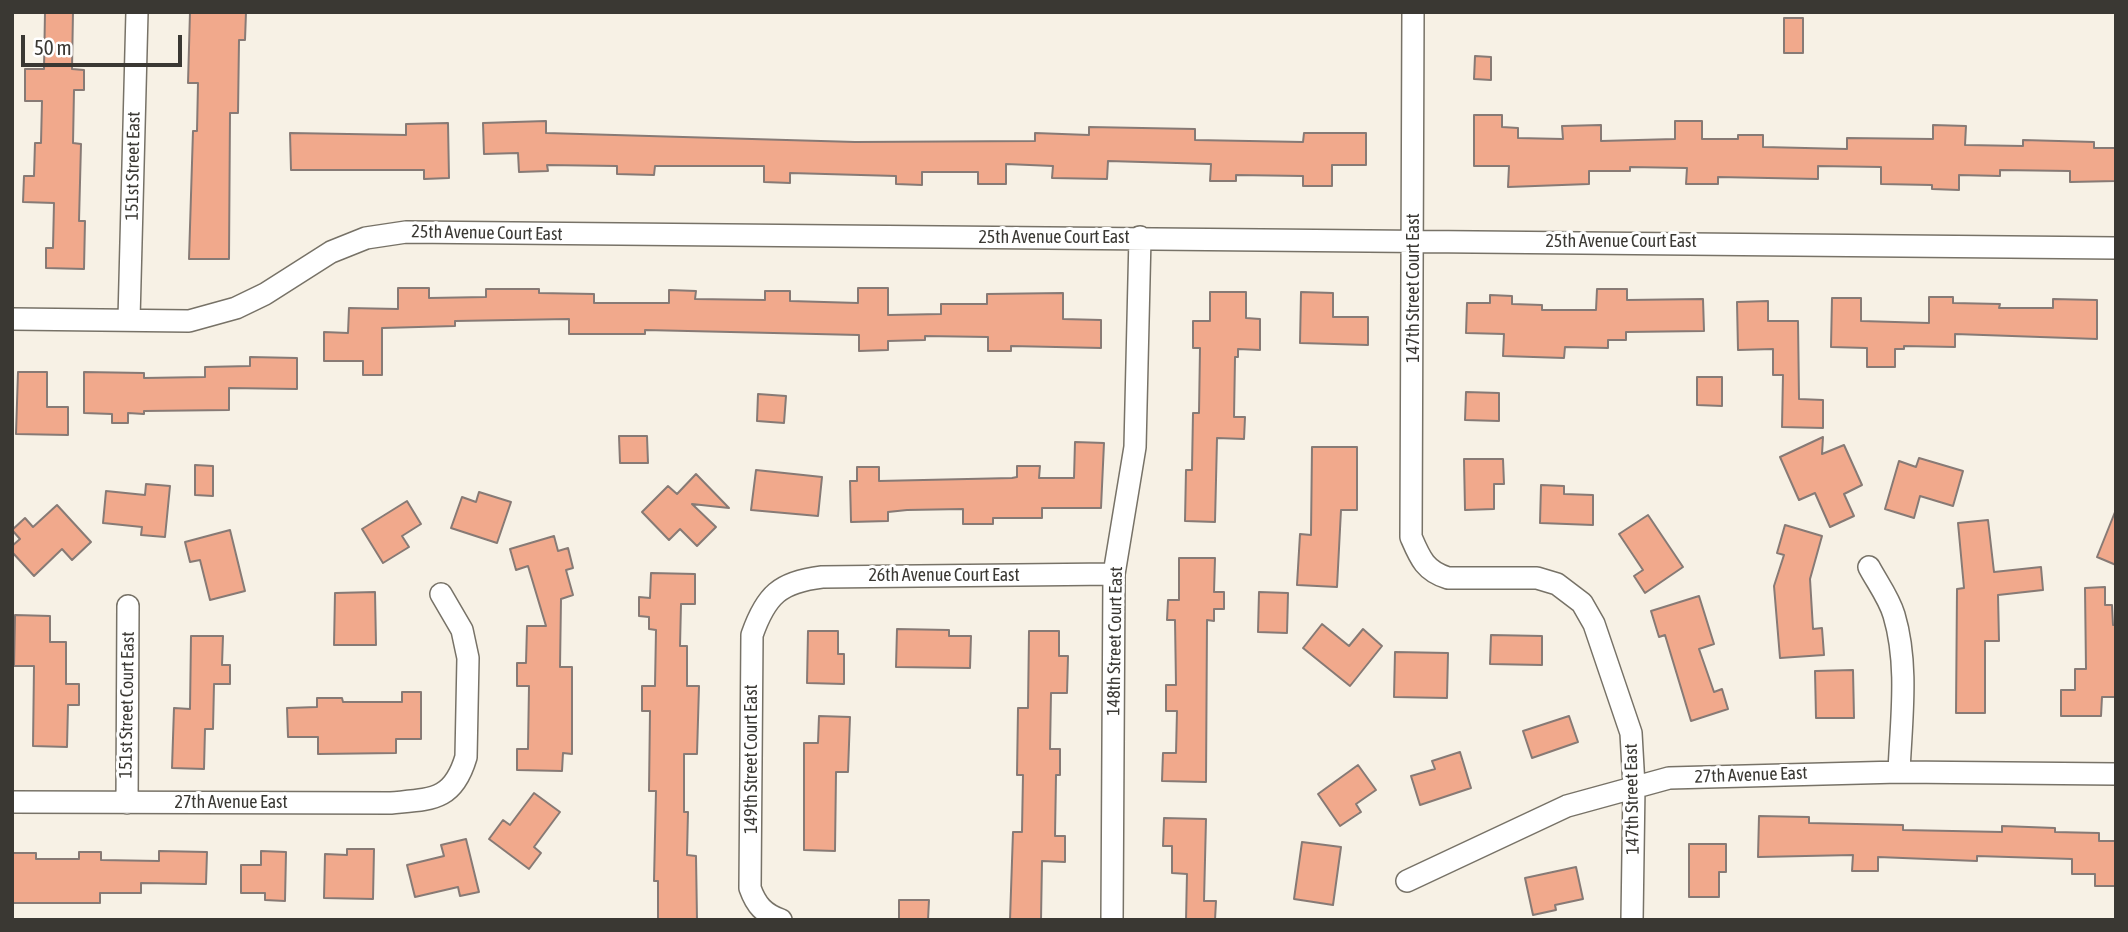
<!DOCTYPE html>
<html>
<head>
<meta charset="utf-8">
<style>
  body { margin:0 }
  #map { position:relative; width:2128px; height:932px; overflow:hidden; background:#f7f1e5; font-family:"Asap Condensed",sans-serif }
  canvas { display:block }
  .frame { position:absolute; inset:0; border:14px solid #3a3833; pointer-events:none }
  .scale { position:absolute; left:21px; top:35px; width:161px; height:32px; box-sizing:border-box; border:4px solid #3a3833; border-top:0; padding-left:9px; font-size:21px; line-height:24px; white-space:nowrap; color:#3a3833; -webkit-text-stroke:5px #fff; paint-order:stroke }
</style>
</head>
<body>
<div id="map">
<canvas width="2128" height="932"></canvas>
<div class="frame"></div>
<div class="scale">50 m</div>
</div>
<script>
const context = document.querySelector('canvas').getContext('2d');
context.lineJoin = 'round';
function fill(path, color) {
  context.fillStyle = color;
  context.fill(path, 'evenodd');
}
function trace(path, color, width, dash) {
  context.strokeStyle = color;
  context.lineWidth = width;
  context.lineCap = dash ? 'butt' : 'round';
  context.setLineDash(dash || []);
  context.stroke(path);
}
function write(font, color, halo, rows, align = 'center') {
  context.font = font + ' "Asap Condensed",sans-serif';
  context.lineWidth = 6;
  context.setLineDash([]);
  context.textBaseline = 'middle';
  context.strokeStyle = halo;
  context.fillStyle = color;
  for (const [text, x, y, turn = 0] of rows) {
    context.save();
    context.translate(x, y);
    context.rotate((+turn || 0) * Math.PI / 180);
    context.textAlign = isNaN(turn) ? turn : align;
    if (halo) context.strokeText(text, 0, 0);
    context.fillText(text, 0, 0);
    context.restore();
  }
}
const building = new Path2D(`
  M 45,12 L 73,12 L 72,69 L 84,70 L 84,90 L 74,90 L 73,143 L 81,144 L 79,221 L 85,221 L 84,269 L 46,268 L 46,248 L 53,248 L 54,203 L 23,202 L 24,176 L 34,176 L 35,143 L 41,143 L 42,101 L 25,101 L 25,69 L 44,69 Z
  M 190,12 L 246,12 L 245,40 L 239,40 L 238,113 L 230,113 L 229,259 L 189,259 L 193,131 L 197,131 L 198,83 L 188,83 Z
  M 1784,18 L 1803,18 L 1803,53 L 1784,53 Z
  M 1475,56 L 1491,57 L 1491,80 L 1474,79 Z
  M 1474,115 L 1502,115 L 1502,127 L 1518,128 L 1518,138 L 1563,139 L 1562,126 L 1601,125 L 1601,141 L 1675,139 L 1675,121 L 1702,121 L 1702,139 L 1738,139 L 1738,135 L 1763,135 L 1763,147 L 1847,149 L 1847,138 L 1933,139 L 1933,125 L 1966,126 L 1965,145 L 2023,146 L 2023,140 L 2094,142 L 2094,148 L 2116,148 L 2116,181 L 2070,182 L 2070,171 L 2000,170 L 2000,176 L 1959,175 L 1959,190 L 1932,189 L 1932,185 L 1881,184 L 1881,167 L 1818,166 L 1818,179 L 1718,177 L 1718,184 L 1686,184 L 1687,168 L 1630,167 L 1630,171 L 1589,171 L 1589,184 L 1508,187 L 1509,166 L 1474,166 Z
  M 546,121 L 546,133 L 855,142 L 1035,141 L 1035,133 L 1089,135 L 1089,127 L 1195,129 L 1195,140 L 1303,142 L 1304,133 L 1366,133 L 1366,165 L 1332,165 L 1332,186 L 1303,186 L 1303,176 L 1236,175 L 1236,181 L 1210,181 L 1211,164 L 1108,161 L 1107,179 L 1052,178 L 1053,166 L 1006,164 L 1006,184 L 978,184 L 978,172 L 922,172 L 922,185 L 896,184 L 896,176 L 790,173 L 790,183 L 764,182 L 764,166 L 655,166 L 654,175 L 617,174 L 617,166 L 547,165 L 548,171 L 519,172 L 518,153 L 484,154 L 483,123 Z
  M 448,123 L 449,178 L 424,179 L 424,170 L 291,170 L 290,133 L 406,135 L 406,124 Z
  M 398,288 L 429,288 L 429,298 L 486,297 L 486,289 L 539,289 L 539,293 L 594,294 L 594,303 L 669,303 L 669,290 L 696,291 L 695,299 L 765,300 L 765,291 L 790,291 L 790,301 L 858,303 L 858,288 L 888,288 L 888,315 L 941,314 L 941,304 L 987,304 L 987,294 L 1063,293 L 1063,319 L 1101,320 L 1101,348 L 1011,346 L 1011,351 L 988,351 L 988,337 L 925,336 L 925,340 L 888,341 L 888,350 L 859,351 L 859,335 L 645,330 L 645,334 L 569,334 L 569,319 L 455,321 L 455,326 L 382,328 L 382,375 L 363,375 L 363,361 L 324,361 L 324,332 L 348,333 L 349,308 L 398,309 Z
  M 1597,289 L 1627,289 L 1627,300 L 1703,299 L 1704,331 L 1626,332 L 1626,340 L 1608,340 L 1608,348 L 1565,347 L 1564,358 L 1503,356 L 1504,334 L 1466,333 L 1467,303 L 1490,303 L 1490,295 L 1512,296 L 1512,304 L 1542,305 L 1542,310 L 1596,310 Z
  M 1210,292 L 1246,292 L 1246,318 L 1260,319 L 1260,350 L 1238,349 L 1238,357 L 1235,357 L 1234,417 L 1245,417 L 1244,439 L 1217,438 L 1215,522 L 1185,521 L 1186,470 L 1192,470 L 1193,413 L 1199,413 L 1200,348 L 1193,348 L 1193,321 L 1210,321 Z
  M 1301,292 L 1333,293 L 1333,317 L 1368,317 L 1368,345 L 1300,343 Z
  M 1929,297 L 1953,297 L 1953,303 L 2000,304 L 1999,308 L 2053,308 L 2053,299 L 2097,300 L 2097,339 L 1955,334 L 1955,347 L 1904,346 L 1904,349 L 1895,349 L 1895,367 L 1867,367 L 1867,348 L 1831,347 L 1832,298 L 1861,298 L 1861,321 L 1929,323 Z
  M 1768,301 L 1768,321 L 1798,321 L 1799,399 L 1823,400 L 1823,428 L 1782,427 L 1783,375 L 1773,375 L 1773,349 L 1738,350 L 1737,302 Z
  M 250,357 L 297,358 L 297,389 L 229,388 L 229,410 L 144,411 L 144,414 L 128,413 L 128,423 L 112,423 L 112,414 L 84,413 L 84,372 L 144,373 L 144,378 L 205,377 L 205,367 L 250,366 Z
  M 18,372 L 47,372 L 47,407 L 68,407 L 68,435 L 16,434 Z
  M 1697,377 L 1722,377 L 1722,406 L 1697,405 Z
  M 1466,392 L 1499,393 L 1499,421 L 1465,420 Z
  M 758,394 L 786,396 L 784,423 L 757,421 Z
  M 619,436 L 647,436 L 648,463 L 620,463 Z
  M 1823,437 L 1822,454 L 1844,445 L 1862,485 L 1844,494 L 1854,516 L 1830,527 L 1815,493 L 1799,500 L 1780,457 Z
  M 1075,442 L 1104,443 L 1101,508 L 1042,508 L 1042,518 L 993,518 L 993,524 L 963,524 L 963,509 L 907,510 L 888,512 L 888,521 L 851,522 L 850,481 L 857,481 L 857,467 L 879,467 L 879,481 L 1012,478 L 1017,477 L 1017,466 L 1040,466 L 1039,478 L 1074,478 Z
  M 1312,447 L 1357,447 L 1357,510 L 1341,510 L 1337,587 L 1297,585 L 1300,534 L 1311,535 Z
  M 1919,458 L 1963,471 L 1953,506 L 1920,496 L 1914,518 L 1885,509 L 1899,461 L 1916,467 Z
  M 1464,459 L 1503,459 L 1504,484 L 1494,484 L 1494,509 L 1465,510 Z
  M 195,465 L 213,466 L 213,496 L 195,495 Z
  M 756,470 L 822,477 L 818,516 L 751,510 Z
  M 696,474 L 729,508 L 692,504 L 716,527 L 697,546 L 680,529 L 669,540 L 642,512 L 668,486 L 677,494 Z
  M 146,484 L 170,486 L 165,537 L 141,535 L 142,527 L 103,523 L 106,491 L 145,495 Z
  M 1541,485 L 1564,486 L 1564,494 L 1593,495 L 1593,525 L 1540,523 Z
  M 479,492 L 511,502 L 497,543 L 451,528 L 462,497 L 476,502 Z
  M 407,501 L 421,524 L 402,536 L 409,547 L 383,563 L 362,529 Z
  M 57,505 L 91,542 L 72,560 L 62,549 L 34,576 L 12,552 L 12,546 L 20,539 L 12,530 L 25,518 L 33,527 Z
  M 2115,512 L 2116,512 L 2116,565 L 2097,557 Z
  M 1648,515 L 1683,567 L 1645,593 L 1634,576 L 1643,570 L 1619,534 Z
  M 1988,520 L 1994,572 L 2041,567 L 2043,590 L 1998,595 L 1999,641 L 1985,641 L 1985,713 L 1956,713 L 1957,589 L 1964,588 L 1958,523 Z
  M 1785,525 L 1822,536 L 1810,579 L 1813,629 L 1822,628 L 1824,655 L 1780,658 L 1774,586 L 1784,555 L 1777,553 Z
  M 230,530 L 245,591 L 210,600 L 200,560 L 190,562 L 185,542 Z
  M 554,536 L 558,551 L 568,548 L 573,568 L 566,570 L 573,595 L 561,599 L 560,667 L 572,667 L 572,754 L 563,753 L 562,771 L 517,770 L 517,749 L 528,749 L 529,686 L 517,686 L 517,663 L 526,663 L 527,626 L 546,626 L 528,566 L 516,570 L 510,549 Z
  M 1179,558 L 1215,558 L 1214,592 L 1224,592 L 1224,609 L 1214,609 L 1214,621 L 1207,620 L 1206,782 L 1162,781 L 1163,753 L 1176,753 L 1177,711 L 1166,711 L 1166,685 L 1176,685 L 1175,620 L 1167,620 L 1168,600 L 1179,600 Z
  M 651,573 L 695,574 L 695,604 L 681,604 L 680,646 L 687,646 L 687,686 L 699,686 L 697,754 L 684,754 L 684,812 L 688,812 L 687,855 L 696,856 L 697,920 L 658,920 L 658,881 L 654,881 L 656,791 L 649,791 L 650,711 L 642,711 L 642,686 L 655,686 L 656,630 L 649,629 L 649,617 L 639,616 L 639,597 L 650,598 Z
  M 2105,587 L 2105,605 L 2112,605 L 2113,625 L 2116,625 L 2116,697 L 2102,697 L 2101,716 L 2061,716 L 2061,690 L 2075,690 L 2075,669 L 2086,669 L 2085,588 Z
  M 375,592 L 376,645 L 334,645 L 335,593 Z
  M 1259,592 L 1288,593 L 1287,633 L 1258,632 Z
  M 1699,596 L 1714,644 L 1699,649 L 1714,692 L 1722,689 L 1728,709 L 1691,721 L 1665,635 L 1659,637 L 1651,611 Z
  M 15,615 L 50,616 L 50,642 L 66,642 L 66,684 L 79,684 L 79,705 L 68,705 L 67,747 L 33,746 L 34,666 L 14,666 Z
  M 1322,624 L 1349,646 L 1363,629 L 1382,646 L 1350,686 L 1303,648 Z
  M 897,629 L 949,630 L 949,636 L 971,636 L 970,668 L 896,667 Z
  M 808,631 L 838,631 L 838,654 L 844,654 L 844,684 L 807,683 Z
  M 1029,631 L 1059,631 L 1059,656 L 1068,656 L 1067,693 L 1051,693 L 1050,749 L 1060,749 L 1060,775 L 1056,775 L 1055,836 L 1065,836 L 1065,862 L 1042,861 L 1041,920 L 1010,920 L 1013,832 L 1022,832 L 1023,775 L 1017,775 L 1018,708 L 1028,708 Z
  M 1491,635 L 1542,636 L 1542,665 L 1490,664 Z
  M 191,636 L 223,636 L 222,665 L 230,665 L 230,684 L 214,684 L 213,729 L 205,729 L 204,769 L 172,768 L 174,708 L 190,709 Z
  M 1395,652 L 1448,653 L 1447,698 L 1394,697 Z
  M 1853,670 L 1854,718 L 1816,718 L 1815,671 Z
  M 402,692 L 421,692 L 421,739 L 396,739 L 396,753 L 318,754 L 318,737 L 288,737 L 287,708 L 317,707 L 317,698 L 342,698 L 343,702 L 402,702 Z
  M 819,716 L 850,717 L 848,772 L 836,772 L 835,851 L 804,850 L 804,743 L 818,743 Z
  M 1569,716 L 1578,742 L 1532,758 L 1523,731 Z
  M 1460,752 L 1471,788 L 1420,805 L 1411,776 L 1435,769 L 1432,761 Z
  M 1358,765 L 1376,790 L 1356,804 L 1361,812 L 1340,826 L 1318,794 Z
  M 534,793 L 560,812 L 534,847 L 541,853 L 529,869 L 489,839 L 503,820 L 510,825 Z
  M 1759,816 L 1809,817 L 1809,823 L 1903,825 L 1903,830 L 2002,832 L 2002,826 L 2055,828 L 2055,832 L 2099,833 L 2099,841 L 2116,841 L 2116,886 L 2095,886 L 2095,874 L 2072,874 L 2072,859 L 1977,856 L 1977,861 L 1878,857 L 1878,871 L 1852,871 L 1853,855 L 1758,857 Z
  M 1164,818 L 1206,819 L 1204,901 L 1216,901 L 1215,920 L 1186,920 L 1187,874 L 1172,873 L 1172,846 L 1163,846 Z
  M 466,839 L 479,892 L 460,896 L 458,887 L 415,897 L 407,865 L 444,856 L 441,845 Z
  M 1302,842 L 1341,847 L 1333,905 L 1294,899 Z
  M 1689,844 L 1726,844 L 1726,872 L 1719,872 L 1719,897 L 1689,897 Z
  M 347,849 L 374,849 L 373,899 L 324,898 L 325,854 L 347,855 Z
  M 159,851 L 207,852 L 206,884 L 141,883 L 141,893 L 100,893 L 100,903 L 12,903 L 12,853 L 36,853 L 36,859 L 79,859 L 79,852 L 101,852 L 101,860 L 159,861 Z
  M 261,851 L 286,852 L 285,901 L 265,900 L 265,893 L 241,893 L 241,865 L 261,865 Z
  M 1576,867 L 1583,899 L 1555,905 L 1556,910 L 1533,915 L 1525,878 Z
  M 899,900 L 929,900 L 928,920 L 899,920 Z`);
const minor = new Path2D(`
  M 1413,12 L 1411,537 C 1420,558 1425,571 1448,578 L 1537,578 L 1557,584 L 1582,603 L 1594,624 L 1631,733 L 1634,786 L 1632,920
  M 12,319 L 189,321 L 236,308 L 265,294 L 331,252 L 366,238 L 406,232 L 2116,248
  M 129,319 L 137,12
  M 1869,567 C 1877,582 1889,598 1894,615 C 1909,665 1901,721 1899,772
  M 12,802 L 391,803 C 432,799 453,801 466,757 L 468,658 L 462,630 L 441,594
  M 127,803 L 128,606
  M 1407,881 L 1567,806 L 1669,778 L 1899,772 L 2116,774
  M 781,920 C 764,914 756,905 750,888 L 752,635 C 766,595 780,582 822,577 L 1114,574
  M 1112,920 L 1114,574 L 1135,447 L 1140,237`);
const streetNames = [
  ["151st Street East",133,166,-89],
  ["25th Avenue Court East",487,233,1],
  ["25th Avenue Court East",1054,237],
  ["25th Avenue Court East",1621,241],
  ["147th Street Court East",1413,288,-90],
  ["26th Avenue Court East",944,575],
  ["148th Street Court East",1115,641,-89],
  ["151st Street Court East",127,705,-89],
  ["149th Street Court East",751,759,-90],
  ["27th Avenue East",1751,775,-2],
  ["147th Street East",1632,799,-91],
  ["27th Avenue East",231,802]
];
fill(building, '#f1a98c');
trace(building, '#877a75', 2);
trace(minor, '#777267', 24);
trace(minor, '#fff', 21);
write('18px', '#3a3833', '#fff', streetNames);
</script>
</body>
</html>
